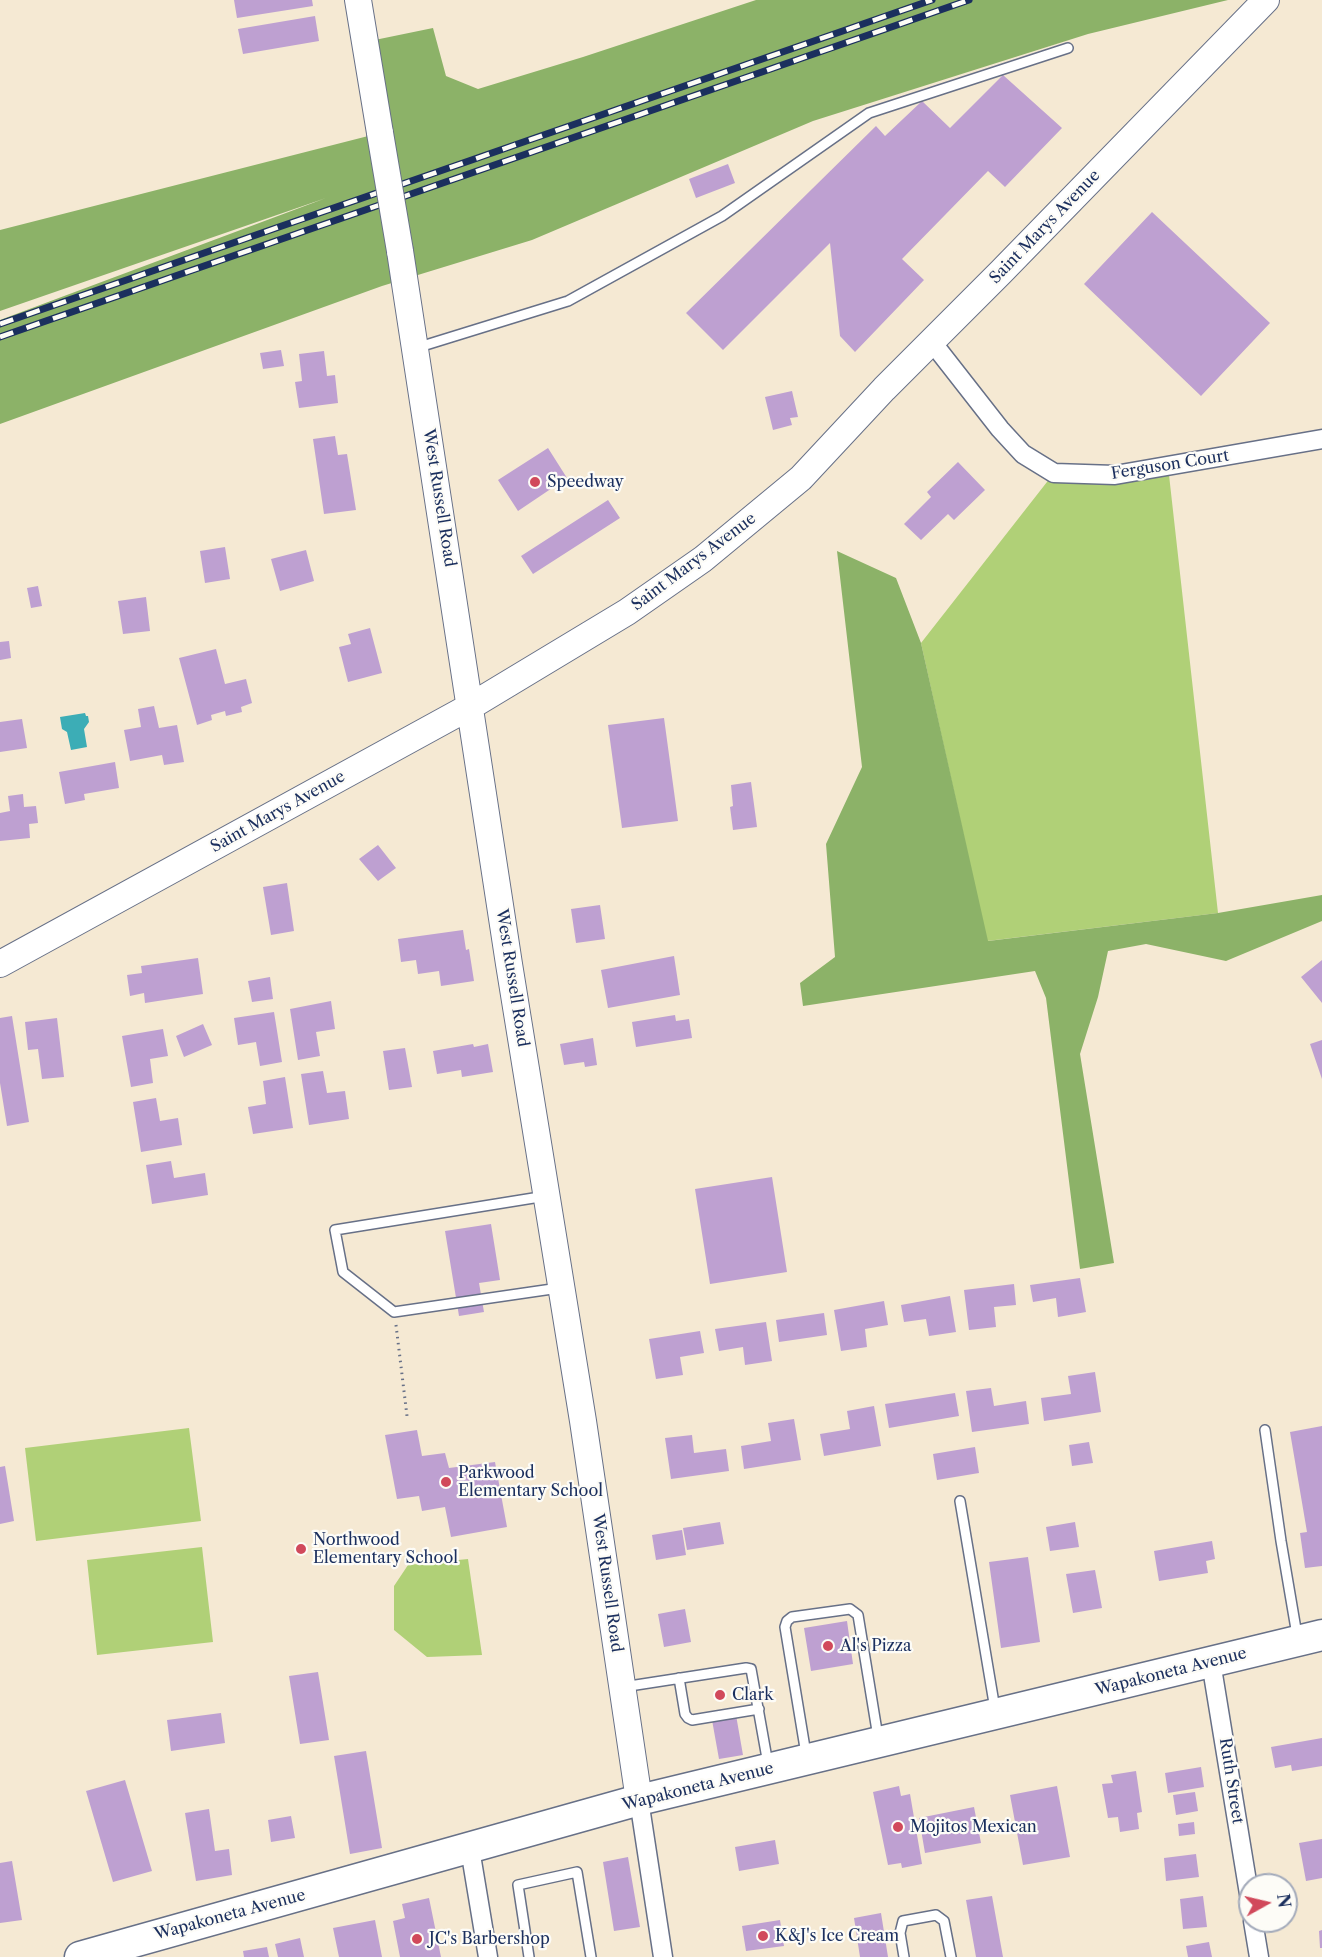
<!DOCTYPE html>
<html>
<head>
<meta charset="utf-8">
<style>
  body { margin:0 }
  #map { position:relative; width:1322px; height:1957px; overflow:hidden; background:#f5e9d3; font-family:"Libre Caslon Text",serif }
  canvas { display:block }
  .north { position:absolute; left:1238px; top:1873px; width:60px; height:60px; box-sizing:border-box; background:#fdfcf7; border:2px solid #a3aaba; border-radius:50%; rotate:82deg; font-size:16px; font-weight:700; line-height:24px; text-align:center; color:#1b2f5e }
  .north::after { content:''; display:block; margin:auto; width:21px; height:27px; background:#d1495b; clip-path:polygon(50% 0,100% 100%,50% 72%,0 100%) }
</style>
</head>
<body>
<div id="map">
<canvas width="1322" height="1957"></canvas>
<div class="north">N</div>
</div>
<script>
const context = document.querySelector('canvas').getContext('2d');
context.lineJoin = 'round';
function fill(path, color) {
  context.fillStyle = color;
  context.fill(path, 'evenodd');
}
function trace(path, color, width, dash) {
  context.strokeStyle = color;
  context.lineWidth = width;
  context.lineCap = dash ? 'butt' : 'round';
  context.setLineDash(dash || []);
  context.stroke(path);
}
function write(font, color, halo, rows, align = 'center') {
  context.font = font + ' "Libre Caslon Text",serif';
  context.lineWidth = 4.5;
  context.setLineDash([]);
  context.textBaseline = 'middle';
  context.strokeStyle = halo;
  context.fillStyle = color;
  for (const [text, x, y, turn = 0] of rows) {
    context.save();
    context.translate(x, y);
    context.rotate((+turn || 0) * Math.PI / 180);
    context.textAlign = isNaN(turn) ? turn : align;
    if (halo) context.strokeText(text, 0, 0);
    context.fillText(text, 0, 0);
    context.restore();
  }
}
const green = new Path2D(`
  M 1168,466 L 1218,913 L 987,941 L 921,643 L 1054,473 Z
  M 189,1428 L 201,1521 L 36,1541 L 25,1448 Z
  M 202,1547 L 213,1642 L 97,1655 L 87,1560 Z
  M 468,1559 L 482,1655 L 427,1657 L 394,1630 L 394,1586 L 408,1565 Z`);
const forest = new Path2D(`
  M 756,0 L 1228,0 L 1088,34 L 813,121 L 532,240 L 382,286 L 0,424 L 0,320 L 326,198 L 0,311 L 0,230 L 380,133 L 365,42 L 433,28 L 446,76 L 478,89 L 583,57 Z
  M 837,551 L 896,578 L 921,643 L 988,941 L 1218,913 L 1322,895 L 1322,921 L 1226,961 L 1146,944 L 1108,951 L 1098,997 L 1080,1054 L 1114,1263 L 1080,1269 L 1046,998 L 1035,971 L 803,1006 L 800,983 L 835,957 L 826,844 L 862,767 Z`);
const water = new Path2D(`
  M 85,713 L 86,716 L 88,716 L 89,722 L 84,729 L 87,747 L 71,750 L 67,732 L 62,729 L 60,717 Z`);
const building = new Path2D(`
  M 234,0 L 312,0 L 313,6 L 237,18 Z
  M 315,16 L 319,41 L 243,54 L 238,29 Z
  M 1003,75 L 1062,128 L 1005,187 L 988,171 L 902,259 L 924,280 L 855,352 L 840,336 L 830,243 L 723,350 L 686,313 L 876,126 L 885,136 L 922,101 L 950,128 Z
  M 728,164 L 735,183 L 696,198 L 689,179 Z
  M 1152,212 L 1270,323 L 1201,396 L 1084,284 Z
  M 281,350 L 284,366 L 263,369 L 260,353 Z
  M 324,351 L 327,376 L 335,375 L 338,403 L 299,408 L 295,382 L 302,381 L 299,354 Z
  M 792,391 L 798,417 L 790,418 L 792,425 L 773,430 L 765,397 Z
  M 335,436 L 338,455 L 347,454 L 356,510 L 324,514 L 313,439 Z
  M 548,448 L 567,478 L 518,511 L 498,480 Z
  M 958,462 L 985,490 L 954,520 L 948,514 L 921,540 L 904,524 L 931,497 L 927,492 Z
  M 608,500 L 620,518 L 533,574 L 521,556 Z
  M 225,547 L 230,579 L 205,583 L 200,551 Z
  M 306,550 L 314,581 L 280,591 L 271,559 Z
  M 38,586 L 42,606 L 31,608 L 27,588 Z
  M 146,597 L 150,631 L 123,634 L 118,601 Z
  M 370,628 L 382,673 L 348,682 L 339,647 L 351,644 L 348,634 Z
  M 9,641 L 11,658 L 0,660 L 0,642 Z
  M 216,649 L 225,684 L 246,679 L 252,703 L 241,707 L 242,712 L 226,716 L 225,711 L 211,715 L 212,720 L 197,725 L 179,658 Z
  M 154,706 L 159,728 L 177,725 L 184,762 L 164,765 L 162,755 L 130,761 L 124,730 L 141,727 L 138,709 Z
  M 664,718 L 678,821 L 622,828 L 608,725 Z
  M 22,719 L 27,748 L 0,752 L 0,722 Z
  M 115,762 L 119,788 L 84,794 L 85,800 L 65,804 L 59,772 Z
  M 751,782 L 757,827 L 733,830 L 730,807 L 733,806 L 731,785 Z
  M 23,794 L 24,807 L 36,806 L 38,823 L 29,824 L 30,838 L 0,841 L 0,813 L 10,811 L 8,796 Z
  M 378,845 L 396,868 L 378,881 L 359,859 Z
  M 287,883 L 294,931 L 271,935 L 263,887 Z
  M 600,905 L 605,939 L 576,943 L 571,909 Z
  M 463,930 L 466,950 L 469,949 L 474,981 L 441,986 L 439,971 L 418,974 L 416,960 L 401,962 L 398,939 Z
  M 674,956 L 680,995 L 608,1008 L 601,970 Z
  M 198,958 L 203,994 L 145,1003 L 144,993 L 130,996 L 127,975 L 142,973 L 141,966 Z
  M 1322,960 L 1322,1003 L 1301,977 Z
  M 270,977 L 273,999 L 252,1002 L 248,981 Z
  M 331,1001 L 335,1029 L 316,1032 L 320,1056 L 298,1060 L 290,1009 Z
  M 274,1012 L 282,1062 L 260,1066 L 256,1042 L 238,1045 L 234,1018 Z
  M 675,1015 L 676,1021 L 689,1019 L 692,1038 L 636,1047 L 632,1022 Z
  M 12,1016 L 29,1122 L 7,1126 L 0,1083 L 0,1018 Z
  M 57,1018 L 64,1077 L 42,1079 L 38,1049 L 28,1050 L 25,1022 Z
  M 203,1024 L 212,1045 L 184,1057 L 176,1036 Z
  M 163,1029 L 168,1056 L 150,1059 L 153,1083 L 131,1087 L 122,1036 Z
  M 593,1038 L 597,1065 L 585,1067 L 584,1062 L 564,1065 L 560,1044 Z
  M 1322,1040 L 1322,1079 L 1310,1044 Z
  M 473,1044 L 474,1047 L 488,1044 L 493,1072 L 462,1077 L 461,1070 L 437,1074 L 433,1051 Z
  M 405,1048 L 412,1087 L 389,1090 L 383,1051 Z
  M 323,1071 L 327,1093 L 345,1091 L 349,1119 L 309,1125 L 301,1074 Z
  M 285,1077 L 293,1128 L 253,1134 L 248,1107 L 266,1104 L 263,1081 Z
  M 156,1098 L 160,1121 L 178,1118 L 182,1145 L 141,1152 L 133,1102 Z
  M 171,1161 L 174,1178 L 205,1173 L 208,1195 L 152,1204 L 146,1165 Z
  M 772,1177 L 787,1272 L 710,1284 L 695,1189 Z
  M 491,1224 L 500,1280 L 479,1283 L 484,1312 L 459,1316 L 445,1231 Z
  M 1080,1278 L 1086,1312 L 1058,1317 L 1056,1298 L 1033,1302 L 1030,1285 Z
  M 1014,1284 L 1016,1305 L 994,1307 L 996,1327 L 969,1330 L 964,1290 Z
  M 950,1296 L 956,1332 L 929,1336 L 926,1319 L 904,1322 L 901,1305 Z
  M 884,1301 L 888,1325 L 865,1329 L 867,1347 L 841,1351 L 834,1310 Z
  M 824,1313 L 827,1335 L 779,1342 L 776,1320 Z
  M 766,1322 L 772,1361 L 745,1365 L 743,1347 L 719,1351 L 715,1329 Z
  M 700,1331 L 704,1353 L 680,1357 L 683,1375 L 656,1379 L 649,1339 Z
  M 1095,1372 L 1101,1412 L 1044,1421 L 1041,1398 L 1071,1394 L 1068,1376 Z
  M 991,1388 L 994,1406 L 1026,1401 L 1029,1424 L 972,1432 L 966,1391 Z
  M 955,1393 L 959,1416 L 889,1428 L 885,1404 Z
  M 874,1406 L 881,1446 L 824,1456 L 820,1434 L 850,1429 L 847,1411 Z
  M 794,1419 L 801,1460 L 744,1469 L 741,1446 L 771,1441 L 768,1423 Z
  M 1322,1426 L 1322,1566 L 1305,1568 L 1300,1533 L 1307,1532 L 1290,1432 Z
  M 417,1430 L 422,1456 L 445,1453 L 449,1468 L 495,1462 L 507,1527 L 451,1537 L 445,1507 L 422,1511 L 419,1496 L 397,1499 L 385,1435 Z
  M 692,1435 L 694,1453 L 726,1449 L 729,1471 L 671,1479 L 665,1438 Z
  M 1089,1442 L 1093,1463 L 1072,1466 L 1069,1445 Z
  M 975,1447 L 979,1473 L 937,1480 L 933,1454 Z
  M 5,1466 L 14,1521 L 0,1524 L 0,1467 Z
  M 720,1522 L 724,1544 L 687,1550 L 683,1528 Z
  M 1075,1522 L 1079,1547 L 1050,1551 L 1046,1527 Z
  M 682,1530 L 686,1555 L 656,1560 L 652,1535 Z
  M 1212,1541 L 1215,1559 L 1206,1561 L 1208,1573 L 1159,1581 L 1154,1551 Z
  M 1028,1557 L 1040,1642 L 1001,1648 L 989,1562 Z
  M 1095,1570 L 1102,1608 L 1073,1613 L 1066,1574 Z
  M 685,1609 L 691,1642 L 664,1647 L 658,1614 Z
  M 847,1621 L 853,1664 L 811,1671 L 804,1628 Z
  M 318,1672 L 329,1740 L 300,1744 L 289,1676 Z
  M 221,1713 L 225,1743 L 171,1751 L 167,1720 Z
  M 736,1715 L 743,1755 L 719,1759 L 712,1720 Z
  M 1322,1738 L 1322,1766 L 1292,1771 L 1291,1765 L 1275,1768 L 1271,1747 Z
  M 366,1751 L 382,1848 L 350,1854 L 334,1756 Z
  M 1201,1767 L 1204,1787 L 1168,1793 L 1165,1773 Z
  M 1136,1771 L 1142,1812 L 1137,1813 L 1139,1829 L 1120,1832 L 1118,1817 L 1108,1818 L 1102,1784 L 1113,1783 L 1111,1775 Z
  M 125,1780 L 152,1871 L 113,1882 L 86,1791 Z
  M 899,1786 L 901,1796 L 910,1794 L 922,1864 L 902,1868 L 901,1863 L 888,1865 L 873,1792 Z
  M 1057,1786 L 1070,1857 L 1023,1865 L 1010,1795 Z
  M 1195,1792 L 1198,1811 L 1176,1815 L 1173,1795 Z
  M 974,1807 L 981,1843 L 925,1853 L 919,1818 Z
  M 209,1809 L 215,1851 L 229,1849 L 232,1875 L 196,1881 L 185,1813 Z
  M 291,1816 L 295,1838 L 271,1842 L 268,1820 Z
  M 1194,1822 L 1195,1834 L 1179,1836 L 1178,1824 Z
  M 1322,1839 L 1322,1878 L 1306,1881 L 1299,1843 Z
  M 775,1840 L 779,1864 L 739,1871 L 735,1847 Z
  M 1196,1854 L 1199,1877 L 1166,1881 L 1164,1858 Z
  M 628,1857 L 640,1927 L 614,1931 L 603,1862 Z
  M 12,1861 L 22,1920 L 0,1923 L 0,1863 Z
  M 992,1896 L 1003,1957 L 976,1957 L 966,1900 Z
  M 1203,1896 L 1207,1927 L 1183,1929 L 1180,1899 Z
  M 429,1898 L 441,1957 L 400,1957 L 393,1921 L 405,1918 L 402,1904 Z
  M 881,1913 L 888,1957 L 860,1957 L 854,1918 Z
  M 375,1920 L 382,1957 L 339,1957 L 333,1928 Z
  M 780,1920 L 784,1946 L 746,1951 L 742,1926 Z
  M 1322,1930 L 1322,1948 L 1320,1948 L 1319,1931 Z
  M 300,1938 L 304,1957 L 278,1957 L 275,1944 Z
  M 1209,1942 L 1212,1957 L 1188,1957 L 1186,1946 Z
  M 267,1947 L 269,1957 L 244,1957 L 243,1951 Z`);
const path = new Path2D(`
  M 396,1325 L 407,1416`);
const lane = new Path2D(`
  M 416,348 L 568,301 L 722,216 L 869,113 L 1068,48
  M 546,1196 L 335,1230 L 343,1272 L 394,1312 L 559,1288
  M 1265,1430 L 1281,1541 L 1297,1635
  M 960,1501 L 995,1709
  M 679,1678 L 685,1714 L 688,1718 L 692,1720 L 759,1709
  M 623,1687 L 746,1668 L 751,1669 L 768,1764
  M 806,1754 L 785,1627 L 787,1621 L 792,1617 L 850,1609 L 858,1615 L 878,1737
  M 529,1957 L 518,1885 L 577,1872 L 591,1957
  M 904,1957 L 900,1933 L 903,1921 L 936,1915 L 944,1921 L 951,1957`);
const street = new Path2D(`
  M 932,342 L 1000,429 L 1023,454 L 1054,473 L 1115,475 L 1322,439
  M 1211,1662 L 1250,1900
  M 639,1800 L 663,1957
  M 470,1849 L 488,1957
  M 1253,1921 L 1259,1957`);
const secondary = new Path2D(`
  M 358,0 L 380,133
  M 400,251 L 509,964 L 583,1421 L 639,1800
  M 0,964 L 471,706 L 627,612 L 703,559 L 801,478 L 884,389 L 1001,272 L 1266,0`);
const primary = new Path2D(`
  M 80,1957 L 639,1800 L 1322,1635`);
const rail = new Path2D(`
  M 0,324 L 932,0
  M 0,337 L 969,0`);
const secondaryBridge = new Path2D(`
  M 380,133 L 400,251`);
const markers = [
  [535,482,6,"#d1495b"],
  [446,1482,6,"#d1495b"],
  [301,1549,6,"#d1495b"],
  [828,1646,6,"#d1495b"],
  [720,1695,6,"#d1495b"],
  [898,1827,6,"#d1495b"],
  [763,1936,6,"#d1495b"],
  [417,1939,6,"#d1495b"]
];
const streetNames = [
  ["Saint Marys Avenue",1045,227,-46],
  ["Ferguson Court",1170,465,-9],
  ["West Russell Road",439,498,81],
  ["Saint Marys Avenue",694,562,-37],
  ["Saint Marys Avenue",278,812,-29],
  ["West Russell Road",512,978,81],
  ["West Russell Road",607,1583,82],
  ["Wapakoneta Avenue",1171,1672,-14],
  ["Ruth Street",1231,1781,81],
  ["Wapakoneta Avenue",698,1787,-14],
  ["Wapakoneta Avenue",230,1915,-15]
];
const poiNames = [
  ["Speedway",547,482],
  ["Parkwood",458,1473],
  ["Elementary School",458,1491],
  ["Northwood",313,1540],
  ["Elementary School",313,1558],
  ["Al's Pizza",840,1646],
  ["Clark",732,1695],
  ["Mojitos Mexican",910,1827],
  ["K&J's Ice Cream",775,1936],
  ["JC's Barbershop",429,1939]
];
fill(green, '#b0d077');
fill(forest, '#8cb268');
fill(water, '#3cadb6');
fill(building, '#bea0d1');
trace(lane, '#677087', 12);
trace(street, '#677087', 21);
trace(secondary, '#677087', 28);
trace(primary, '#677087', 33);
trace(path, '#677087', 3, [1.5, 4.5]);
trace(lane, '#fff', 9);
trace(street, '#fff', 18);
trace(secondary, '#fff', 26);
trace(primary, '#fff', 30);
trace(rail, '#1b2f5e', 7);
trace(rail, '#fdfcf7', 4.5, [14]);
trace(secondaryBridge, '#677087', 28, []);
trace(secondaryBridge, '#fff', 26);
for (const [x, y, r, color] of markers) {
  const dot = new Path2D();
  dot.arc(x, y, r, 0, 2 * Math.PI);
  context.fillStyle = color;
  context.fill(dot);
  trace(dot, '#fdfcf7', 2);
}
write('16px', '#1b2f5e', '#fdfcf7', streetNames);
write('16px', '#1b2f5e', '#fdfcf7', poiNames, 'left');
</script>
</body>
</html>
